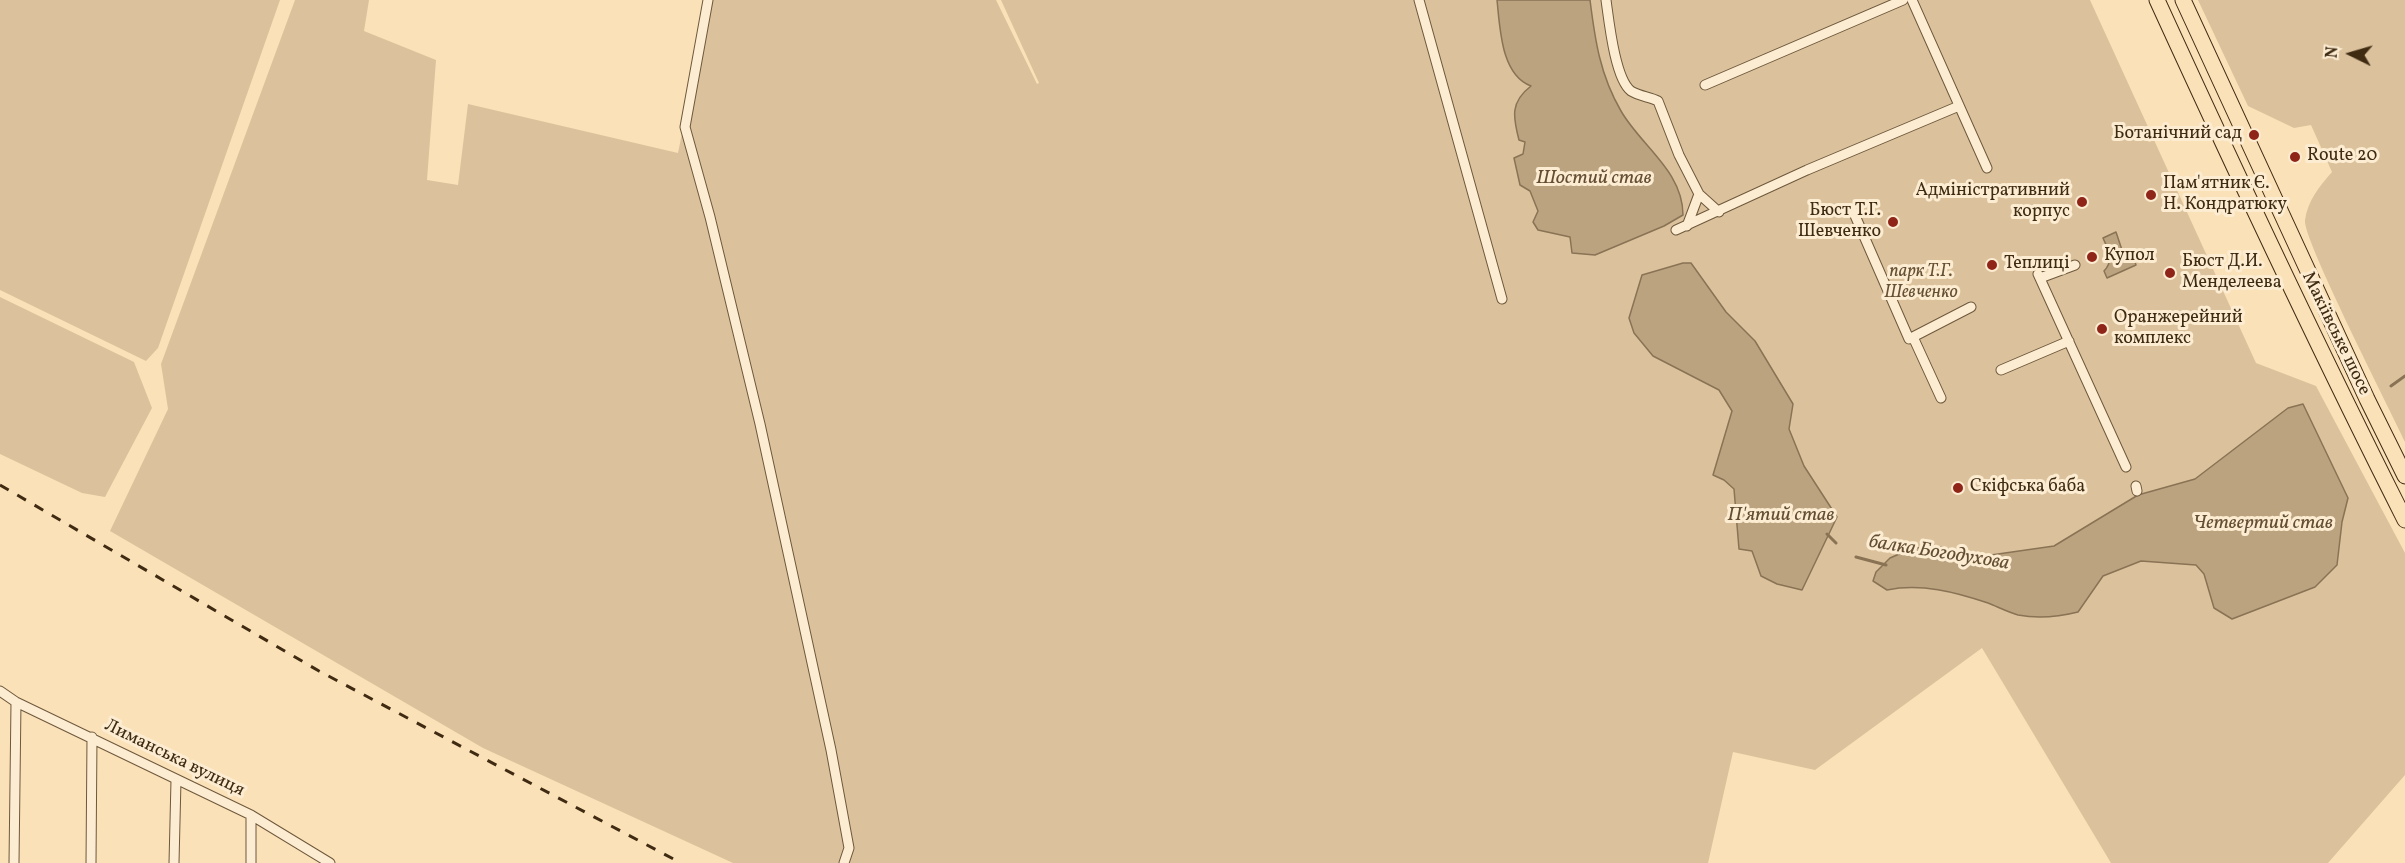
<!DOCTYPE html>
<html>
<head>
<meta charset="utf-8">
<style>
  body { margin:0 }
  #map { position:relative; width:2405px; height:863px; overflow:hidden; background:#fbe1b8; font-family:Vollkorn,serif }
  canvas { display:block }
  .north { position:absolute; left:2321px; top:24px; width:60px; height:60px; -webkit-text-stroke:4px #fcecd1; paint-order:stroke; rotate:275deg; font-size:16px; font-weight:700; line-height:24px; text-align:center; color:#3f2a12 }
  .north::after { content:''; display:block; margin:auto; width:21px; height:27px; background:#3f2a12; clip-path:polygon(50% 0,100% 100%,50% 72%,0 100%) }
</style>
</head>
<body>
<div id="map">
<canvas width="2405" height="863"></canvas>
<div class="north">N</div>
</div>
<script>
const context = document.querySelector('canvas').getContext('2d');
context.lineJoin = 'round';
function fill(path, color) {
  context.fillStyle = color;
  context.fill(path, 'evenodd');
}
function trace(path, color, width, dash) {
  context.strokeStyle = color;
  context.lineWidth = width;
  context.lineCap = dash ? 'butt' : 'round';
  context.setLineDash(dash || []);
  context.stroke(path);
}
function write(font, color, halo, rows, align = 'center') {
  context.font = font + ' Vollkorn,serif';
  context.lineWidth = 6;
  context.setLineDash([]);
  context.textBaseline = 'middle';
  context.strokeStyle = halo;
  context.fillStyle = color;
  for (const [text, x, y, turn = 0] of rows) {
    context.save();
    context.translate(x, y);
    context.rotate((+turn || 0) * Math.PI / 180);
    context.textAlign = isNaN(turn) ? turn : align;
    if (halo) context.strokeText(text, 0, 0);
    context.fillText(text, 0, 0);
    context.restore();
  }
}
const green = new Path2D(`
  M 0,0 L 280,0 L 158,348 L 146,361 L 0,290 Z
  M 295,0 L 369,0 L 364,31 L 436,60 L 427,180 L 458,185 L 468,104 L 678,153 L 709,0 L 996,0 L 1037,84 L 1039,83 L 1001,0 L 2090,0 L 2256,363 L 2316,386 L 2405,553 L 2405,775 L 2328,863 L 2111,863 L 1982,648 L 1815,770 L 1733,752 L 1708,863 L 733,863 L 483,748 L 110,531 L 168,409 L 161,364 Z
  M 2198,0 L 2405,0 L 2405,442 C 2391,411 2302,238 2305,220 C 2308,200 2319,187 2332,172 L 2311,125 L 2294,128 L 2248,106 Z
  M 0,297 L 134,362 L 152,408 L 105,497 L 82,493 L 0,454 Z`);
const water = new Path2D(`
  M 1497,0 L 1590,0 C 1595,40 1600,75 1621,111 C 1641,146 1683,171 1683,215 L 1664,226 L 1595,255 L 1572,253 L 1570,237 L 1538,230 L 1533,222 L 1538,211 L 1530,191 L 1520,185 L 1514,158 L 1523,154 L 1525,142 L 1519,140 C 1513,117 1510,102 1531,86 C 1501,75 1500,28 1497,0 Z
  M 2116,232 L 2125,259 L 2133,256 L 2136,265 L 2107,278 L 2104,271 C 2115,259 2108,250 2103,238 Z
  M 1683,263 L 1691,263 L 1726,312 L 1755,341 L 1793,404 L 1789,429 L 1804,466 L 1837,517 L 1802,590 L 1777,584 L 1761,576 L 1752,551 L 1739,549 L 1734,489 L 1724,480 L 1713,475 L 1732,411 L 1719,390 L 1653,356 L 1634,333 L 1629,318 L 1642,275 Z
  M 2303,404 L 2348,498 L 2342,522 L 2337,565 L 2315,587 L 2232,619 L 2214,608 L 2204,574 L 2196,565 L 2141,561 L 2103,576 L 2078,612 C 2058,617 2039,619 2018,615 C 2008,612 1998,607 1988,603 C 1955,592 1921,583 1887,590 L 1873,581 L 1876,572 L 1890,558 L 1913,548 L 1940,547 L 1984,556 L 2054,546 L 2138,495 L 2195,479 L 2288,408 Z`);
const stream = new Path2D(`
  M 2391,386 L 2405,376
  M 1827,534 L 1836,543
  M 1856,557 L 1886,565`);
const street = new Path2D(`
  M 708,0 L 685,127 L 710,217 L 760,424 L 831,750 L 849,848 L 844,863
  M 1419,0 L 1502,299
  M 1606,0 C 1609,21 1615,79 1631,91 C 1639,96 1650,97 1658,101 L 1679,155 L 1699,194 L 1719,212
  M 1912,0 L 1987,168
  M 1705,85 L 1903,0
  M 1853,211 L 1909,339 L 1971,307
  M 1687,226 L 1699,194
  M 1676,230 L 1807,170 L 1959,106
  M 2038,274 L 2126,467
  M 2040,278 L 2075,265
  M 1913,337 L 1941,398
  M 2001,370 L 2069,341
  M 2136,486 L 2137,491
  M 0,691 L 16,702 L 251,815 L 330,863
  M 14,863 L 16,702
  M 91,863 L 92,737
  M 174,863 L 176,780
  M 251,863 L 251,815`);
const primary = new Path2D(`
  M 2157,0 C 2237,175 2318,348 2405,520
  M 2183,0 L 2367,399 L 2405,476`);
const rail = new Path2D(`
  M 0,485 L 319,671 L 681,863`);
const markers = [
  [2254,135,6,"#8f2418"],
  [2295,157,6,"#8f2418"],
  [2151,195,6,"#8f2418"],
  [2082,202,6,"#8f2418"],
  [1893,222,6,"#8f2418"],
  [2092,257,6,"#8f2418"],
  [1992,265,6,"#8f2418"],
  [2170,273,6,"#8f2418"],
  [2102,329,6,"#8f2418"],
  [1958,488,6,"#8f2418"]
];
const poiNames = [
  ["Ботанічний сад",2242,135,"right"],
  ["Route 20",2307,157],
  ["Пам'ятник Є.",2163,185],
  ["Н. Кондратюку",2163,206],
  ["Адміністративний",2070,192,"right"],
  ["корпус",2070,213,"right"],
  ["Бюст Т.Г.",1881,212,"right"],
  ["Шевченко",1881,233,"right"],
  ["Купол",2104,257],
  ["Бюст Д.И.",2182,263],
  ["Менделеева",2182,284],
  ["Теплиці",2004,265],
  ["Оранжерейний",2114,319],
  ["комплекс",2114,340],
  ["Скіфська баба",1970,488]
];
const parkNames = [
  ["парк Т.Г.",1921,273],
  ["Шевченко",1921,294]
];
const streetNames = [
  ["Макіївське шосе",2335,334,64],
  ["Лиманська вулиця",174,759,26]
];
const waterNames = [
  ["Шостий став",1594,179],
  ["П'ятий став",1781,516],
  ["Четвертий став",2263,524],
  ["балка Богодухова",1939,554,9]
];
fill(green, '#dbc29c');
fill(water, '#bba380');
trace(water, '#897354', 1.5);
trace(stream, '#897354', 3);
trace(street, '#6e583c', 11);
trace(primary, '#3f2a12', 17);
trace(street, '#fcecd1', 9);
trace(primary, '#fbe1b8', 15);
trace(rail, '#3f2a12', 3, [10, 10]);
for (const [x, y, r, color] of markers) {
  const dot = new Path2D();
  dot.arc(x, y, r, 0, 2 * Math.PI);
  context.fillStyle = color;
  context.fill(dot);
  trace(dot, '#fcecd1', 2);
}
write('18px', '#3f2a12', '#fcecd1', poiNames, 'left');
write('italic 18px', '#665034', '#fcecd1', parkNames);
write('18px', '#3f2a12', '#fcecd1', streetNames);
write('italic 20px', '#644e33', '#fcecd1', waterNames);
</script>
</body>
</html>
